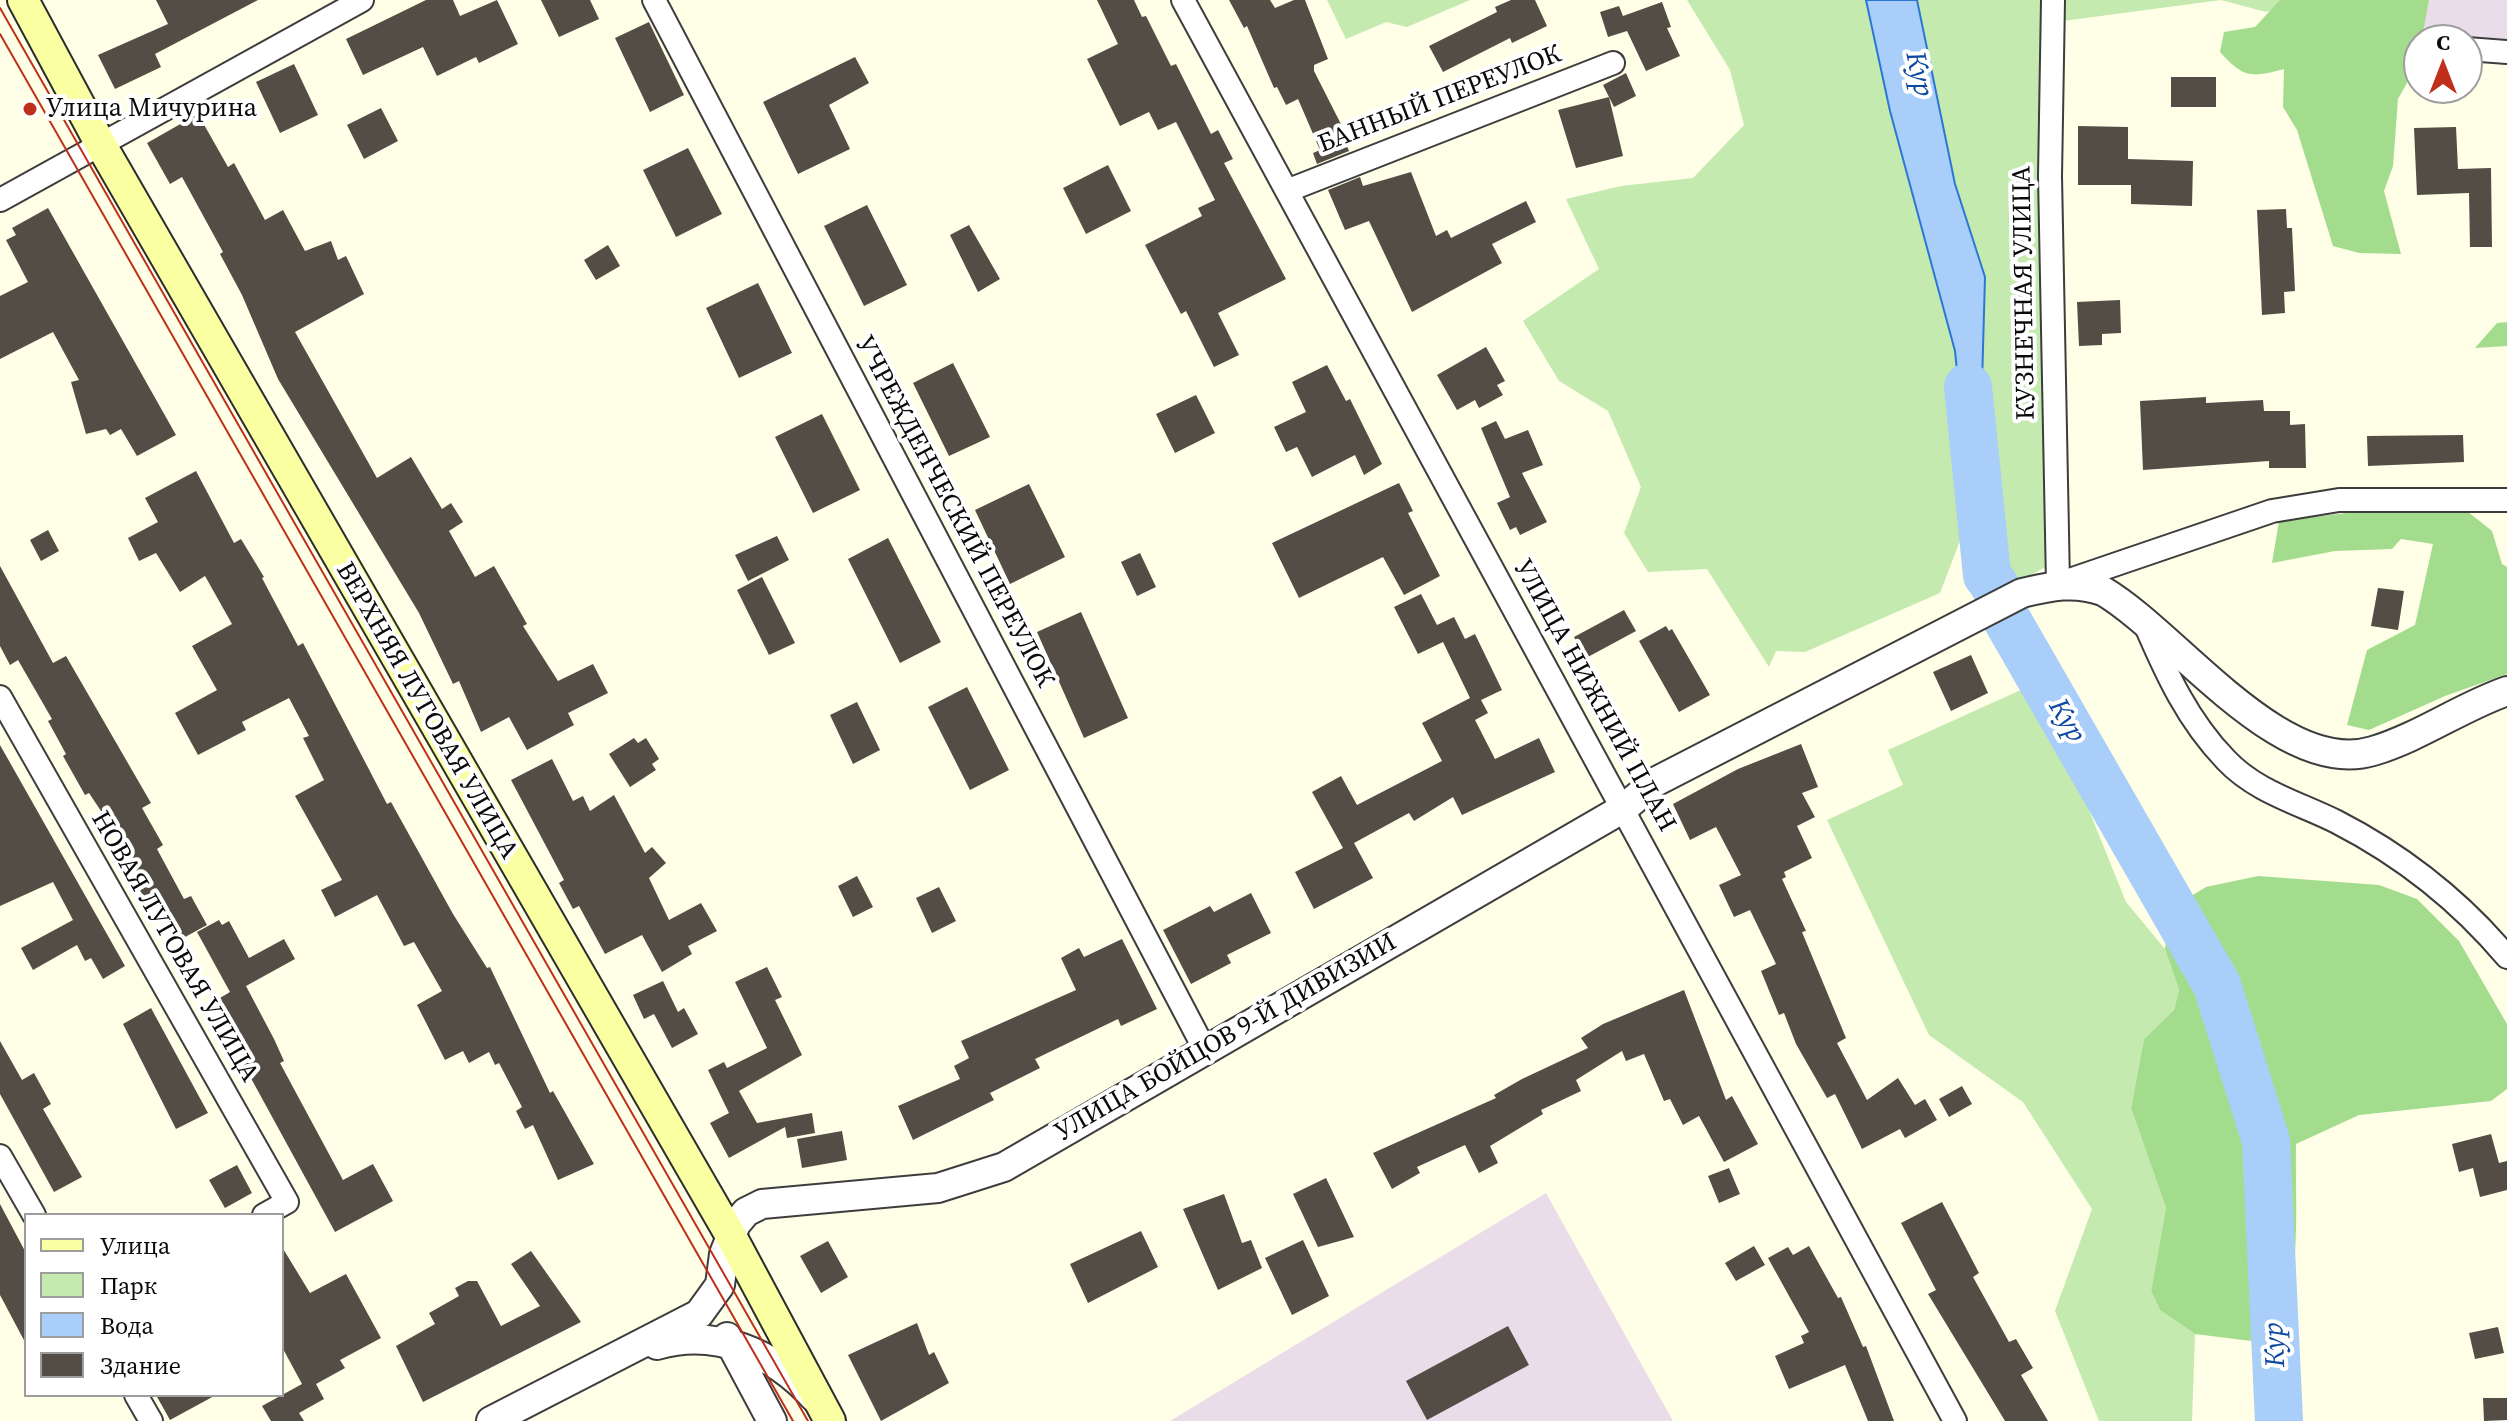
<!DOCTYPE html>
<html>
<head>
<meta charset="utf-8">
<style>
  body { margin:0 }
  #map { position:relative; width:2507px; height:1421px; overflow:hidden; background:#fffee7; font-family:"Source Serif 4",serif }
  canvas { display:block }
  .legend { position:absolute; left:24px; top:1213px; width:260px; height:184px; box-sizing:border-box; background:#fff; border:2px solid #9d9d9d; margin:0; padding:10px 14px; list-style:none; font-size:24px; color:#0a0a0a }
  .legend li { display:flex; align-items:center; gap:16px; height:40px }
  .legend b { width:40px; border:2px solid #9d9d9d }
  .north { position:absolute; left:2403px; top:24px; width:80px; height:80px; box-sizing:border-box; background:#fff; border:2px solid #9d9d9d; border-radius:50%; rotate:0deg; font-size:22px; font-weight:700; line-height:32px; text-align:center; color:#0a0a0a }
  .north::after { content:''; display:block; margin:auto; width:28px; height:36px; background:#c02f1c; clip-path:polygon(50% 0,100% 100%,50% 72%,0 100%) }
</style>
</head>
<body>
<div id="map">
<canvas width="2507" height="1421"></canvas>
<ul class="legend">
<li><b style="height:10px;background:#faffa2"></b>Улица</li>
<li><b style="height:22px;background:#c4eaaf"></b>Парк</li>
<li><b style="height:22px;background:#a8cef9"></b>Вода</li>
<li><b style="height:22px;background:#534d46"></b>Здание</li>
</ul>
<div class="north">С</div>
</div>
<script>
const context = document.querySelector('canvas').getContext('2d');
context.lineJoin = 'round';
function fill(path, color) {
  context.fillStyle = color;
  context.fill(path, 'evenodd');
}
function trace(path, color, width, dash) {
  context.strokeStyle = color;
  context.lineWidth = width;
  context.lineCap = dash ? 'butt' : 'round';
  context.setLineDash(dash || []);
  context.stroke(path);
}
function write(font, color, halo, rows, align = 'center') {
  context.font = font + ' "Source Serif 4",serif';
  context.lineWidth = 8;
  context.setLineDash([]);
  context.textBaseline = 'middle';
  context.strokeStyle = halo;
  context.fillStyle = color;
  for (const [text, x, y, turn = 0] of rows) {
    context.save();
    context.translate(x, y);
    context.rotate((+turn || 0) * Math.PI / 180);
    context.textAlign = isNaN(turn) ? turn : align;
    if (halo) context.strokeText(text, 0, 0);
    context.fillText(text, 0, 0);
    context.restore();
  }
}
const industrial = new Path2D(`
  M 2429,0 L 2507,0 L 2507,39 L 2421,35 Z
  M 1546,1193 L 1673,1421 L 1170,1421 Z`);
const green = new Path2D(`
  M 1327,0 L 1470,0 L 1407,27 L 1386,22 L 1346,39 Z
  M 1687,0 L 1866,0 L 1890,111 L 1955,351 L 1965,450 L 1966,525 L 1940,593 L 1805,652 L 1776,651 L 1769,667 L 1707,569 L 1648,572 L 1624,533 L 1641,487 L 1608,411 L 1559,381 L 1523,321 L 1599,269 L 1566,199 L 1621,186 L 1693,178 L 1744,125 L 1730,70 Z
  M 1917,0 L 2221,0 L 2048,23 L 2051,564 L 2009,587 L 1989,558 L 1980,456 L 1985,277 L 1955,184 Z
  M 2221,0 L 2306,0 L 2266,12 Z
  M 2023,689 L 2084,798 L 2126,902 L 2165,949 L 2179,990 L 2174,1010 L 2144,1039 L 2131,1108 L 2166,1208 L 2151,1291 L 2160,1310 L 2195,1334 L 2192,1421 L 2099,1421 L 2055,1311 L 2092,1209 L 2023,1102 L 1929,1035 L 1827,820 L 1903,785 L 1888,750 Z`);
const forest = new Path2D(`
  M 2280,0 L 2429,0 L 2417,65 L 2398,99 L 2393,166 L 2384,191 L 2401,254 L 2359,253 L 2333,246 L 2297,130 L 2283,107 L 2284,69 C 2250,78 2244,78 2220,52 L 2224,32 L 2255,27 Z
  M 2507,322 L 2507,346 L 2475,348 L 2497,323 Z
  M 2380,509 L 2467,511 L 2492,531 L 2502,564 L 2507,567 L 2507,674 L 2445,696 L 2369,730 L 2347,725 L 2367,650 L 2415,625 L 2433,544 L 2401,539 L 2392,549 L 2335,551 L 2272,563 L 2279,521 Z
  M 2258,876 L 2379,885 L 2417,899 L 2459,941 L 2507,1024 L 2507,1089 L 2491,1101 L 2359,1115 L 2296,1144 C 2295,1208 2302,1272 2279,1332 L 2259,1342 L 2195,1334 L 2160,1310 L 2151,1291 L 2166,1208 L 2131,1108 L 2144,1039 L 2174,1010 L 2179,990 L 2165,949 L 2171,908 L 2206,887 Z`);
const water = new Path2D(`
  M 1866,0 L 1917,0 L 1955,184 L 1985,277 L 1980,455 L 1965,450 L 1955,351 L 1890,111 Z`);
const river = new Path2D(`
  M 1968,387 L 1987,575 L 1995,586 L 2006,618 L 2217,985 L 2266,1141 L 2279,1421`);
const building = new Path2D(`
  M 156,0 L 258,0 L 155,54 L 161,67 L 115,89 L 98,55 L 168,24 Z
  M 426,0 L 453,0 L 460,16 L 497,0 L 518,44 L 479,63 L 476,57 L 437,76 L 423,47 L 363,75 L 346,39 Z
  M 541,0 L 590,0 L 599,19 L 559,37 Z
  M 1097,0 L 1134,0 L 1142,17 L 1146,16 L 1171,66 L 1176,64 L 1211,134 L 1218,130 L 1233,159 L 1224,163 L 1286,279 L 1218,313 L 1239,355 L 1214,367 L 1186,311 L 1181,314 L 1145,245 L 1202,216 L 1198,208 L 1215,200 L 1176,122 L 1158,130 L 1149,112 L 1120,126 L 1087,59 L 1118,44 Z
  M 1229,0 L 1270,0 L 1275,8 L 1294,0 L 1305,0 L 1328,59 L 1314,65 L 1314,71 L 1347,136 L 1344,138 L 1349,151 L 1317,164 L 1313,153 L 1320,150 L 1298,99 L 1286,105 L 1277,87 L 1274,88 L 1247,26 L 1244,28 Z
  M 1511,0 L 1535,0 L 1547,26 L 1512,43 L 1510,38 L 1443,72 L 1429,46 L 1497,12 L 1495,7 Z
  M 1662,2 L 1671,27 L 1667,28 L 1680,56 L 1646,71 L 1627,31 L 1608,37 L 1600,12 L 1619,6 L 1623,16 Z
  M 649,22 L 684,95 L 650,112 L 615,38 Z
  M 855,57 L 869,83 L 829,105 L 850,149 L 798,174 L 763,102 Z
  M 294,64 L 318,115 L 280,133 L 256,82 Z
  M 1626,73 L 1636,96 L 1614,107 L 1603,85 Z
  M 2171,77 L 2216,77 L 2216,107 L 2171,107 Z
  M 1609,97 L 1623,156 L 1576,168 L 1558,110 Z
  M 381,108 L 398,141 L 364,159 L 347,125 Z
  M 198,114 L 228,167 L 234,163 L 265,220 L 283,210 L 305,251 L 331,241 L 338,260 L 346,256 L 364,294 L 295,332 L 377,478 L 411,457 L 442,509 L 451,503 L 463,522 L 449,531 L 475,577 L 494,566 L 527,624 L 523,626 L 558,681 L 593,664 L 608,693 L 568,713 L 574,725 L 527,750 L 509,717 L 481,732 L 459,681 L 453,684 L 419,613 L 278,379 L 242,295 L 220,254 L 223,252 L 182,177 L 170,184 L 147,143 Z
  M 2078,126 L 2128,127 L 2128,159 L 2193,161 L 2192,206 L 2131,204 L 2131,185 L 2078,185 Z
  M 2456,127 L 2458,169 L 2491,168 L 2492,247 L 2470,247 L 2469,193 L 2417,195 L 2414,128 Z
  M 688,148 L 722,214 L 676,237 L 643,170 Z
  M 1108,165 L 1131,211 L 1086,234 L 1063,188 Z
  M 1411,172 L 1436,236 L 1447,230 L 1451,238 L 1526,201 L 1536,222 L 1492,244 L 1502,263 L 1412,312 L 1369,221 L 1345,230 L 1328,190 L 1360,177 L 1363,186 Z
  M 867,205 L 907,285 L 864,306 L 824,226 Z
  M 48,208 L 176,435 L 137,456 L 121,429 L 110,435 L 106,429 L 86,434 L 71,382 L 79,380 L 53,332 L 0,359 L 0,296 L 28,282 L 6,240 L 16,235 L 12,228 Z
  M 2286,209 L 2287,228 L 2292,228 L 2295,291 L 2284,292 L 2285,313 L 2262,315 L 2257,210 Z
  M 969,225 L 1000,279 L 978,292 L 950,235 Z
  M 608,245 L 620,266 L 596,280 L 584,260 Z
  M 758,283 L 792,353 L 739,378 L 706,308 Z
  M 2120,300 L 2121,333 L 2102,334 L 2102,345 L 2079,346 L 2077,302 Z
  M 1486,347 L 1505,381 L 1497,385 L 1503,395 L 1479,408 L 1475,400 L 1457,410 L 1437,375 Z
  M 953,363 L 990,437 L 949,456 L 913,383 Z
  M 1327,365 L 1346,401 L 1350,399 L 1382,464 L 1364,475 L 1355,455 L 1312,477 L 1297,447 L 1286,452 L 1274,427 L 1306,412 L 1292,382 Z
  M 1196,395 L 1215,433 L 1175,453 L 1156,414 Z
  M 2206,397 L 2206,403 L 2263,400 L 2264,411 L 2290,411 L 2290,425 L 2305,424 L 2306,468 L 2269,468 L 2269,461 L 2143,470 L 2140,401 Z
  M 822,414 L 860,490 L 813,513 L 775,437 Z
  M 1496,421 L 1505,439 L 1528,430 L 1543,465 L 1522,473 L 1547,522 L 1520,535 L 1516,527 L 1510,530 L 1497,503 L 1510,497 L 1481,428 Z
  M 2463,435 L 2464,462 L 2368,466 L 2367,436 Z
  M 196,471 L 234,543 L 241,539 L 264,577 L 262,578 L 298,646 L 303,643 L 387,804 L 391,802 L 453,914 L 487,968 L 490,967 L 550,1093 L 553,1091 L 594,1164 L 558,1180 L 533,1125 L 525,1129 L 516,1111 L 522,1107 L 499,1063 L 495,1065 L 489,1052 L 469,1063 L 463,1051 L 445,1060 L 417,1005 L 442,991 L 414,942 L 404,946 L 377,895 L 335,917 L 321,890 L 342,880 L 295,796 L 324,780 L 303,738 L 309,736 L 289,698 L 242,722 L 246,730 L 198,755 L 175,713 L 217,690 L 192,646 L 232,624 L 205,576 L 180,592 L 156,553 L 139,561 L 128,538 L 158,522 L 145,498 Z
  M 1399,483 L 1413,511 L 1408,513 L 1440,576 L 1404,595 L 1383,557 L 1299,598 L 1272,543 Z
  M 1029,484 L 1065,557 L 1010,584 L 975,510 Z
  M 48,530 L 59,551 L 41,561 L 30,540 Z
  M 777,536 L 789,560 L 748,581 L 735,555 Z
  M 888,538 L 941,642 L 900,663 L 848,559 Z
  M 1140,553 L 1156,587 L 1137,596 L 1121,562 Z
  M 0,566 L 53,663 L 66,656 L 151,803 L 142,808 L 163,845 L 157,849 L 184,899 L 191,896 L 207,925 L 176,942 L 154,902 L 148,905 L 134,879 L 139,877 L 111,826 L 89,793 L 85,795 L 63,756 L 66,754 L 48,721 L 52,719 L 18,660 L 10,665 L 0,646 Z
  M 762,577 L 795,643 L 769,655 L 737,590 Z
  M 2378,588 L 2404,591 L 2398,630 L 2371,626 Z
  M 1421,594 L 1437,625 L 1454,617 L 1465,639 L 1475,634 L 1502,690 L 1481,700 L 1488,713 L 1475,720 L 1495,759 L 1539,738 L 1555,772 L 1462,815 L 1453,797 L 1414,821 L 1409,813 L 1354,843 L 1373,878 L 1314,909 L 1295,872 L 1343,848 L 1312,792 L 1341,776 L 1357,805 L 1442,761 L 1422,723 L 1470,698 L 1443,642 L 1418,654 L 1394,607 Z
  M 1624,610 L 1636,631 L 1586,658 L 1574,637 Z
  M 1081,612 L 1128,718 L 1084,738 L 1037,632 Z
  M 1666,626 L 1669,631 L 1672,629 L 1710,695 L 1679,712 L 1639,641 Z
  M 1971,655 L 1988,693 L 1951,711 L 1933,672 Z
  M 967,687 L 1009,770 L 970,790 L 928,707 Z
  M 857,702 L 880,750 L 853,764 L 830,715 Z
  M 634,738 L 638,743 L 646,738 L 659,759 L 652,764 L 656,770 L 630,787 L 609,754 Z
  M 1801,744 L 1818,787 L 1802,793 L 1815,817 L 1797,826 L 1812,858 L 1784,872 L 1786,877 L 1782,879 L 1806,931 L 1802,932 L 1846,1038 L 1837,1043 L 1867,1100 L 1898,1078 L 1915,1105 L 1925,1099 L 1937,1120 L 1905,1138 L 1900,1129 L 1862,1149 L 1835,1094 L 1827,1098 L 1796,1044 L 1784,1013 L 1779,1015 L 1761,971 L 1776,964 L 1750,910 L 1734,917 L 1719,885 L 1741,875 L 1716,827 L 1690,840 L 1673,804 L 1738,769 Z
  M 0,745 L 125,966 L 103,979 L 91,958 L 85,961 L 77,945 L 33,970 L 21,948 L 73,920 L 53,882 L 0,906 Z
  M 552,759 L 573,801 L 583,796 L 590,811 L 614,795 L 645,853 L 652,847 L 666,863 L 649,878 L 669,920 L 701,903 L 717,931 L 688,946 L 692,954 L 662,972 L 642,935 L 605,954 L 579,906 L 573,909 L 559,883 L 564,880 L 511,780 Z
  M 857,876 L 873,907 L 853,917 L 838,886 Z
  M 939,887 L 956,921 L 932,933 L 916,898 Z
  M 1251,893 L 1271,933 L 1227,955 L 1231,963 L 1191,984 L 1163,930 L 1210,906 L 1214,912 Z
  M 219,920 L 222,925 L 229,921 L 249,958 L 284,939 L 295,959 L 246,986 L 274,1039 L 284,1061 L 280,1063 L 343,1180 L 373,1164 L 393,1201 L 335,1232 L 235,1049 L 240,1046 L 215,1001 L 230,992 L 197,932 Z
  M 1122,939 L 1157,1009 L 1121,1026 L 1118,1019 L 1035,1059 L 1040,1068 L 990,1093 L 994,1100 L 913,1140 L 898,1106 L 960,1079 L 954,1066 L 969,1058 L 961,1041 L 1076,990 L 1061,958 L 1079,948 L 1084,957 Z
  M 767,967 L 782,997 L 775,1000 L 802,1055 L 739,1091 L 757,1123 L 812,1113 L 815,1133 L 787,1138 L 785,1127 L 729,1158 L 710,1123 L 729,1113 L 708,1070 L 724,1062 L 727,1068 L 767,1048 L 735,982 Z
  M 663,981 L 678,1012 L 684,1008 L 698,1034 L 672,1048 L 654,1014 L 644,1019 L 633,995 Z
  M 1684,990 L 1726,1100 L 1732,1096 L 1758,1144 L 1724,1162 L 1699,1116 L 1683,1125 L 1670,1099 L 1664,1101 L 1644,1054 L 1626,1061 L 1622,1051 L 1576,1080 L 1581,1091 L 1541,1110 L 1543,1114 L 1490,1146 L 1498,1163 L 1479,1173 L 1465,1145 L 1417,1167 L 1420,1173 L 1392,1189 L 1373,1153 L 1496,1098 L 1494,1095 L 1522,1079 L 1588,1048 L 1581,1038 L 1603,1024 Z
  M 151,1008 L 208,1113 L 176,1129 L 123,1024 Z
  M 0,1041 L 22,1080 L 34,1073 L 51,1104 L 43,1109 L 82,1177 L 54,1192 L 0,1094 Z
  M 1962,1086 L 1972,1104 L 1949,1117 L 1939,1099 Z
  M 842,1131 L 847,1160 L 802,1168 L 797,1139 Z
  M 2491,1134 L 2499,1163 L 2507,1161 L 2507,1190 L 2480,1197 L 2473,1168 L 2459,1172 L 2452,1144 Z
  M 237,1165 L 252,1193 L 225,1208 L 209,1180 Z
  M 1729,1168 L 1740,1194 L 1719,1203 L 1708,1176 Z
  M 1326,1178 L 1354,1237 L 1318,1247 L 1293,1194 Z
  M 1224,1194 L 1242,1243 L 1251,1240 L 1262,1268 L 1218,1290 L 1183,1209 Z
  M 1942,1202 L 1979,1273 L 1973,1277 L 2009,1342 L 2016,1339 L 2033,1368 L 2021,1375 L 2048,1421 L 2005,1421 L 1928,1294 L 1936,1290 L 1901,1223 Z
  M 0,1204 L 26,1253 L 26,1344 L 0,1295 Z
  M 1141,1231 L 1158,1267 L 1088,1303 L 1070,1264 Z
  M 1303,1240 L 1329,1296 L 1292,1315 L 1265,1258 Z
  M 828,1241 L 848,1277 L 821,1293 L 800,1256 Z
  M 1754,1246 L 1765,1265 L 1736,1281 L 1725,1263 Z
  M 1809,1246 L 1838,1298 L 1841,1297 L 1863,1347 L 1866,1346 L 1894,1421 L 1868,1421 L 1845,1365 L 1789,1389 L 1775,1356 L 1804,1343 L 1801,1336 L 1809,1332 L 1768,1258 L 1788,1247 L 1793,1255 Z
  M 282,1247 L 310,1293 L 346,1274 L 381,1338 L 340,1360 L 345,1368 L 316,1384 L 324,1399 L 299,1413 L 304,1421 L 271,1421 L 262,1406 L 302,1384 L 282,1347 Z
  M 531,1251 L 581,1322 L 423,1402 L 396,1346 L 435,1324 L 429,1313 L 459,1296 L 455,1288 L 468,1281 L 477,1281 L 501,1326 L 540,1306 L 511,1264 Z
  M 917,1323 L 929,1355 L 934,1352 L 949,1383 L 881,1421 L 848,1355 Z
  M 1508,1326 L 1529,1365 L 1427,1420 L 1406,1381 Z
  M 2498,1327 L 2504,1353 L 2475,1359 L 2469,1333 Z
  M 156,1395 L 216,1395 L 170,1420 Z
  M 2483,1398 L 2507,1398 L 2507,1420 L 2484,1421 Z`);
const minor = new Path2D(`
  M 654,0 L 1205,1050
  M 1183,0 L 1955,1421
  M 2053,0 L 2050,176 L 2058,584 L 2272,511 L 2339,500 L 2507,500
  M 2467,49 L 2507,52
  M 1289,190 L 1613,63
  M 0,200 L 362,0
  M 2145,624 C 2166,673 2188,721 2226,760 C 2256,792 2299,803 2337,822 C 2403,856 2459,900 2507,957
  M 0,697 L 287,1202 L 264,1215
  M 0,1156 L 34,1215
  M 136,1395 L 151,1421`);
const tertiary = new Path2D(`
  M 727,1337 L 772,1421
  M 657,1345 C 716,1328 774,1353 814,1397
  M 491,1421 L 699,1314 L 720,1285 L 724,1254 L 736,1224 L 746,1212 L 762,1204 L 938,1188 L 1004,1167 L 1624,808 L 1655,782 L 2022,593 C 2051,586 2074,581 2103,591 C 2176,634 2281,779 2373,751 C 2420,737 2461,707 2507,691`);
const secondary = new Path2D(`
  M 23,0 L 101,145 L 731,1236 L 830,1421`);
const tram = new Path2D(`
  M 0,8 L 808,1421
  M 0,34 L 793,1421`);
const markers = [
  [30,109,8,"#c02f1c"]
];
const streetNames = [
  ["БАННЫЙ ПЕРЕУЛОК",1440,100,-21],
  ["КУЗНЕЧНАЯ УЛИЦА",2025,293,-91],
  ["УЧРЕЖДЕНЧЕСКИЙ ПЕРЕУЛОК",954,512,62],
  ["УЛИЦА НИЖНИЙ ПЛАН",1594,696,61],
  ["ВЕРХНЯЯ ЛУГОВАЯ УЛИЦА",426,711,60],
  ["НОВАЯ ЛУГОВАЯ УЛИЦА",174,947,60],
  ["УЛИЦА БОЙЦОВ 9-Й ДИВИЗИИ",1226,1038,-30]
];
const poiNames = [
  ["Улица Мичурина",46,109]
];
const waterNames = [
  ["Кур",1918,74,78],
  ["Кур",2066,721,60],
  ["Кур",2276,1345,-93]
];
fill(industrial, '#eadde9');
fill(green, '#c4eaaf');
fill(forest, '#a4dc8e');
fill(water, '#a8cef9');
trace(water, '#2c76d4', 2);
trace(river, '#a8cef9', 48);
fill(building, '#534d46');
trace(minor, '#3d3d3d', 26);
trace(tertiary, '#3d3d3d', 32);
trace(secondary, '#2c2c2c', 34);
trace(minor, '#fff', 22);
trace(tertiary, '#fff', 28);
trace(secondary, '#faffa2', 30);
trace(tram, '#c02f1c', 2);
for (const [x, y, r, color] of markers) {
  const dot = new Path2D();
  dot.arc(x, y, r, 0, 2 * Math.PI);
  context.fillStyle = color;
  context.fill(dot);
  trace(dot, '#fff', 3);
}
write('26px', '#0a0a0a', '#fff', streetNames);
write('26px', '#0a0a0a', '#fff', poiNames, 'left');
write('italic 28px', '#0e49a0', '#fff', waterNames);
</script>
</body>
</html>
